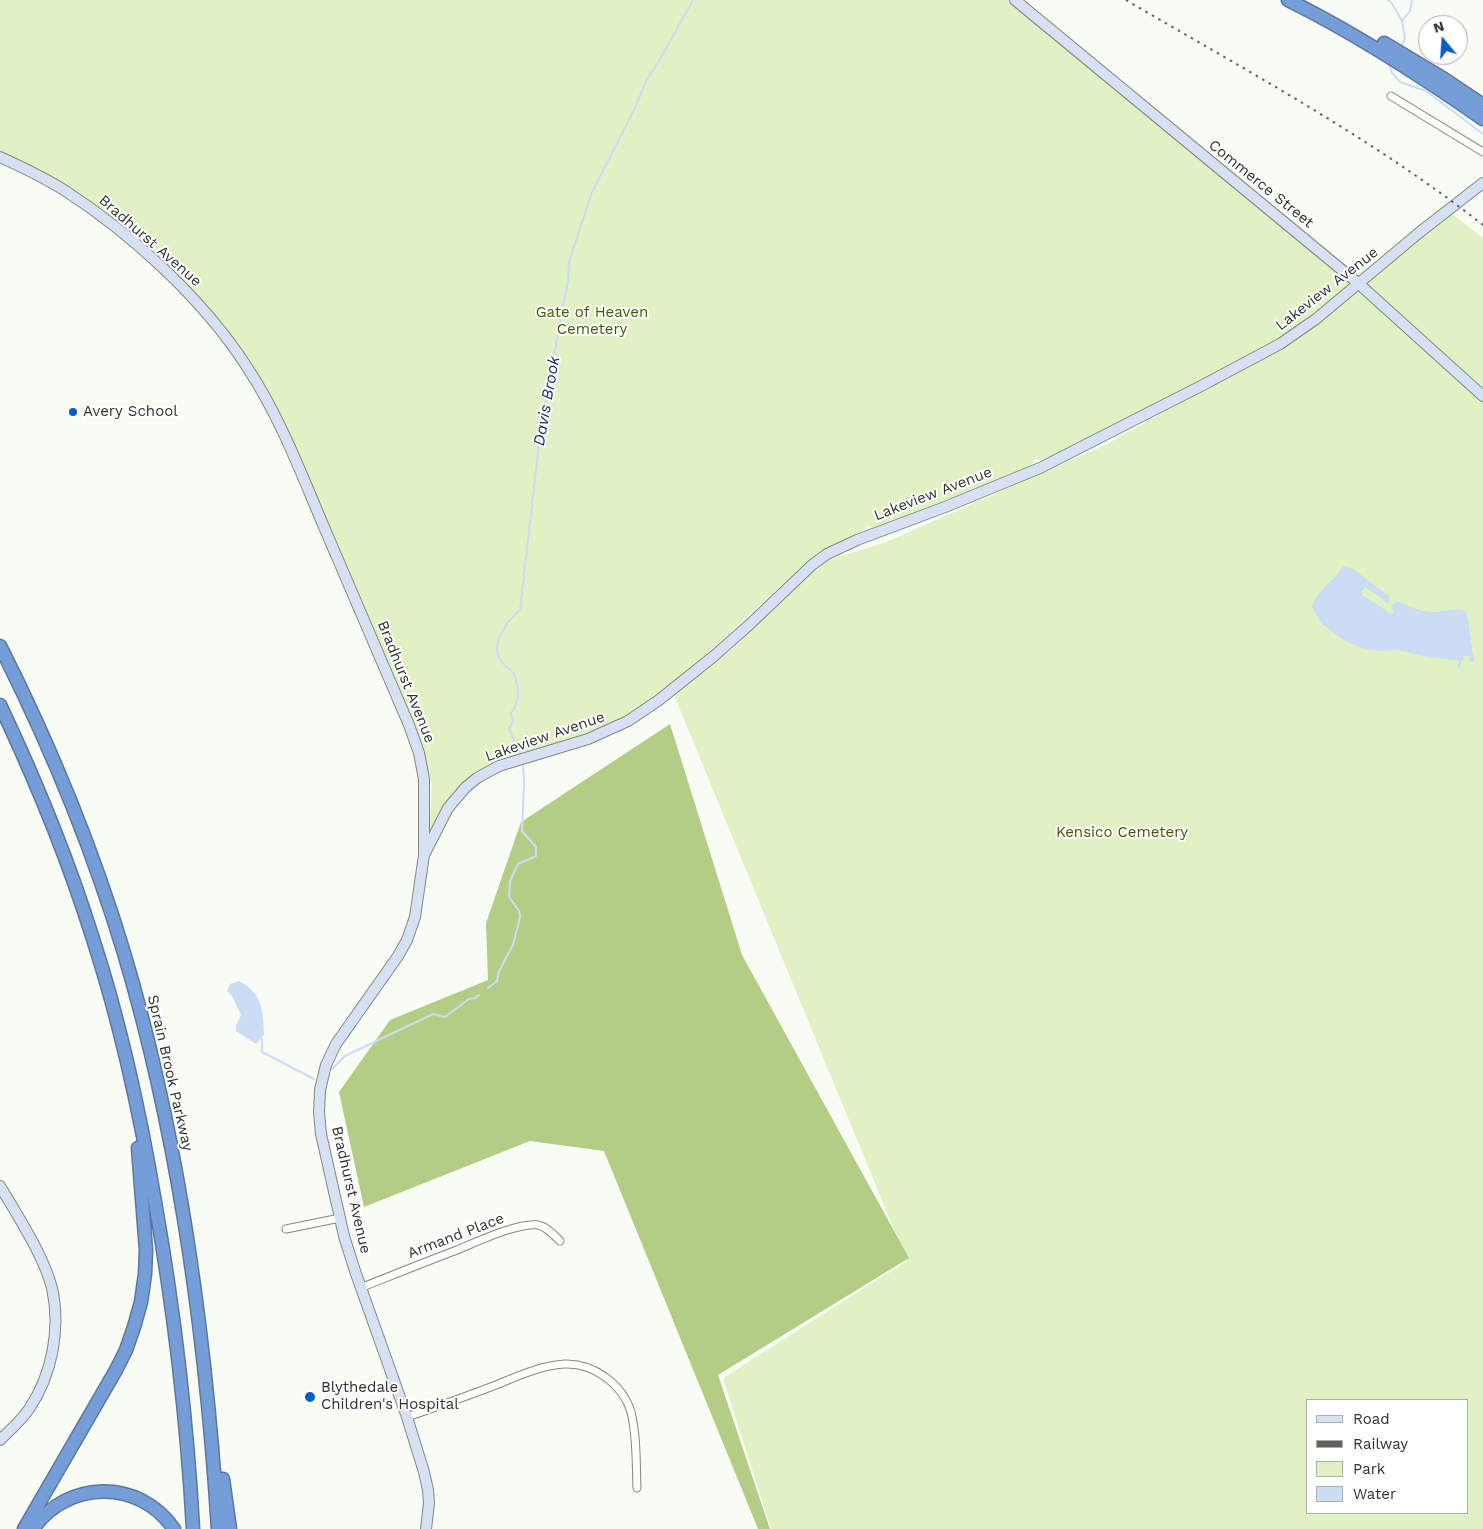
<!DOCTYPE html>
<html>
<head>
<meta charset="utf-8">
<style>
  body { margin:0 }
  #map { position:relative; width:1483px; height:1529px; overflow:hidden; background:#f9fcf4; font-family:"Work Sans",sans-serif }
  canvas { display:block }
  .legend { position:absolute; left:1306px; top:1399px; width:162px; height:115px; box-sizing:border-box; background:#fff; border:1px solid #adadac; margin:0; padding:6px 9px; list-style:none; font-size:15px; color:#31322f }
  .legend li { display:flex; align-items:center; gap:10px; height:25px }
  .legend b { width:25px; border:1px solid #adadac }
  .north { position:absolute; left:1418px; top:15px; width:50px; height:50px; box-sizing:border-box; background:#fff; border:1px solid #adadac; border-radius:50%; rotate:342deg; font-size:14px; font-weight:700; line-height:20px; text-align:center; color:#31322f }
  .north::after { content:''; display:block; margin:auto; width:18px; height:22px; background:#035dc6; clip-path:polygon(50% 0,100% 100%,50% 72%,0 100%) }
</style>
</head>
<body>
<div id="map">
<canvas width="1483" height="1529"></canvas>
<ul class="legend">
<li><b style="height:6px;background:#d6e2f4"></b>Road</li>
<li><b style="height:6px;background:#61625e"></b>Railway</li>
<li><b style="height:14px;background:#e0f1c3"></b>Park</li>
<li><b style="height:14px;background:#cbdcf5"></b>Water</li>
</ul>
<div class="north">N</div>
</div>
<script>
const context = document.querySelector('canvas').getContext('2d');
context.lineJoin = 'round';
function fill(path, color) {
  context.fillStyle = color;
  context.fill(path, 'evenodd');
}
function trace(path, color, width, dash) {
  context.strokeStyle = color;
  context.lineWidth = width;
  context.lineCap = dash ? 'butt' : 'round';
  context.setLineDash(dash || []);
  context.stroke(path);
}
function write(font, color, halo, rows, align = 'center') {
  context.font = font + ' "Work Sans",sans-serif';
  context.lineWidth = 4;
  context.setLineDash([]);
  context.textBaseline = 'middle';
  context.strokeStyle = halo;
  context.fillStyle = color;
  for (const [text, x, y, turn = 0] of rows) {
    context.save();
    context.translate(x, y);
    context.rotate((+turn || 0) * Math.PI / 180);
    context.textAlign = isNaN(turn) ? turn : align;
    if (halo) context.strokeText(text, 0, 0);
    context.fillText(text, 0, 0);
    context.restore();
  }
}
const green = new Path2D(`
  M 0,0 L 1009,0 L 1266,211 L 1348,280 L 1348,287 C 1322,308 1295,329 1265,346 C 1249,356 1232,361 1217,372 L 1057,455 L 1041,460 L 1036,459 L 1032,464 L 1028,467 L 881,526 L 874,528 L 867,526 L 860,534 L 819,553 L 801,567 L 692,667 L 654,698 L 632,714 L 586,736 L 496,763 L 440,813 L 434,824 L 433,831 L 429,831 L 432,784 L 417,731 L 283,419 L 253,365 L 235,340 L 186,283 L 136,236 L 102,210 L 65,185 L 0,152 Z
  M 1451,213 L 1483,238 L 1483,1529 L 771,1529 L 723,1378 L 907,1261 L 674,695 L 734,648 L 803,581 L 828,560 L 884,543 L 1103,446 L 1309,331 ZM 1307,1400 L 1467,1400 L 1467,1513 L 1307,1513 Z`);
const forest = new Path2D(`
  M 670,724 L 742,955 L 909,1258 L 718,1375 L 770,1529 L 758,1529 L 604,1151 L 530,1141 L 364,1207 L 339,1092 L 390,1020 L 488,980 L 486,923 L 521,822 Z`);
const water = new Path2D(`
  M 1344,566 L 1353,569 L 1389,596 L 1389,602 L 1386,603 L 1380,597 L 1365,587 L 1361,592 L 1362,595 L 1384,609 L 1390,614 L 1394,612 L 1391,606 L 1398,602 C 1409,606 1421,612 1433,612 C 1444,612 1454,607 1465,611 L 1467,614 L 1474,662 L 1470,662 L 1469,656 L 1464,656 L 1463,661 L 1427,657 L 1398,650 L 1380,651 L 1364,649 L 1347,642 L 1321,623 L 1312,606 C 1315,595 1328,584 1336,576 C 1339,573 1340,569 1344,566 Z
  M 239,981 C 263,993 263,1011 264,1035 L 256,1044 L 236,1031 L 236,1026 L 241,1015 L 232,996 L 227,991 L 230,984 Z`);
const stream = new Path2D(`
  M 1388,0 L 1391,2 L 1402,21 L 1405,38 L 1402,45
  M 1402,21 L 1410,11 L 1412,0
  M 1391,64 L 1390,67 L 1392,73 L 1400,82 L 1426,91 L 1483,134
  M 1459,668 L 1460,661
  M 520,753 L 509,729 L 513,722 L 511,713 C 521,700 518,689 515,675 C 510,669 503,665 499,658 C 491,642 509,619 520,610 L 540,435 L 558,333 L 568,281 L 569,262 L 592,192 L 635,108 L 647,79 L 659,61 L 693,0
  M 488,988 L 497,981 L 499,971 L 513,945 L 520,917 L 519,911 L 509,897 L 510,881 L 518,864 L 536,856 L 536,847 L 522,831 L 524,783 L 523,766
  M 262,1039 L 262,1052 L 314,1079
  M 332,1069 L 345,1056 L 433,1014 L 445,1017 L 469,999 L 475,998 L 479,995`);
const street = new Path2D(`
  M 1391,96 L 1483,152
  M 286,1229 L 340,1218
  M 360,1288 C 393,1275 425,1262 457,1250 C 476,1242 519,1222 538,1225 C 547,1227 554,1235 560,1241
  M 407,1417 C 437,1407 467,1396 496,1385 C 518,1376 542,1365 565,1364 C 594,1363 623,1385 631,1412 C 637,1436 636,1463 637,1488`);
const secondary = new Path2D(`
  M 1015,0 L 1359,284 L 1483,396
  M 0,157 C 22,167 43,177 64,190 C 131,233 204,300 247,367 C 280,417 301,473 324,527 C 352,593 381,659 409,725 L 419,753 L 424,779 L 424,855 L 415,917 L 407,940 L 398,956 L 336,1044 L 326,1065 L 320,1090 L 319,1112 L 321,1134 L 344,1236 L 355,1271 L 407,1417 L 424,1472 L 428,1490 L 429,1503 L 426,1529
  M 424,855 L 448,808 L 466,787 L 477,778 L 499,766 L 588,739 L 628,721 L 659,700 L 714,656 L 749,625 L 812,565 L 827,554 L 857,540 L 945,507 L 1040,468 L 1201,386 L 1280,344 L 1316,319 L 1420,232 L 1483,183
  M 0,1186 C 17,1215 44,1256 52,1288 C 61,1329 52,1375 29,1409 C 21,1421 10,1430 0,1440`);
const highway = new Path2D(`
  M 1288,0 C 1357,34 1420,75 1483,119
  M 1384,43 L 1444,79 L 1483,105
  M 0,646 C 50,745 92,847 124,953 C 179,1137 206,1338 218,1529
  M 0,705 C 36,781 68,859 93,939 C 121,1025 140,1113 155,1202 C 174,1310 187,1419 193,1529
  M 223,1479 L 230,1529
  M 24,1529 L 116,1370 L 126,1350 L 134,1327 L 141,1302 L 145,1274 L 146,1250 L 138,1148
  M 33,1529 C 67,1480 139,1478 174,1529`);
const rail = new Path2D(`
  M 1126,0 C 1247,71 1372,138 1483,225`);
const markers = [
  [73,412,5,"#035dc6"],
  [310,1397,6,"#035dc6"]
];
const streetNames = [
  ["Commerce Street",1261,184,39],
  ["Bradhurst Avenue",150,241,41],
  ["Lakeview Avenue",1327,289,-38],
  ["Lakeview Avenue",933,494,-21],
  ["Bradhurst Avenue",406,682,68],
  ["Lakeview Avenue",545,737,-19],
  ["Sprain Brook Parkway",170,1073,77],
  ["Bradhurst Avenue",351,1190,77],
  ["Armand Place",456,1236,-21]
];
const parkNames = [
  ["Gate of Heaven",592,313],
  ["Cemetery",592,330],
  ["Kensico Cemetery",1122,833]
];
const poiNames = [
  ["Avery School",83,412],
  ["Blythedale",321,1388],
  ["Children's Hospital",321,1405]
];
const waterNames = [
  ["Davis Brook",547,401,-80]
];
fill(green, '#e0f1c3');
fill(forest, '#b4cd85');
fill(water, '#cbdcf5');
trace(stream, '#cbdcf5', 2);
trace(street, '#848780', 9);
trace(secondary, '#848780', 12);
trace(highway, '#5d789e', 15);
trace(street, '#fff', 7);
trace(secondary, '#d6e2f4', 10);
trace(highway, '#759ed9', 12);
trace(rail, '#61625e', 2, [2.5, 5]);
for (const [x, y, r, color] of markers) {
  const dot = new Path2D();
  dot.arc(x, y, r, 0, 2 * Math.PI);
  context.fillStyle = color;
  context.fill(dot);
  trace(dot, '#fff', 2);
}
write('15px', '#31322f', '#fff', streetNames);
write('15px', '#445906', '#fff', parkNames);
write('15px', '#31322f', '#fff', poiNames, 'left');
write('italic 16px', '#0b3268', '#fff', waterNames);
</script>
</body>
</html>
